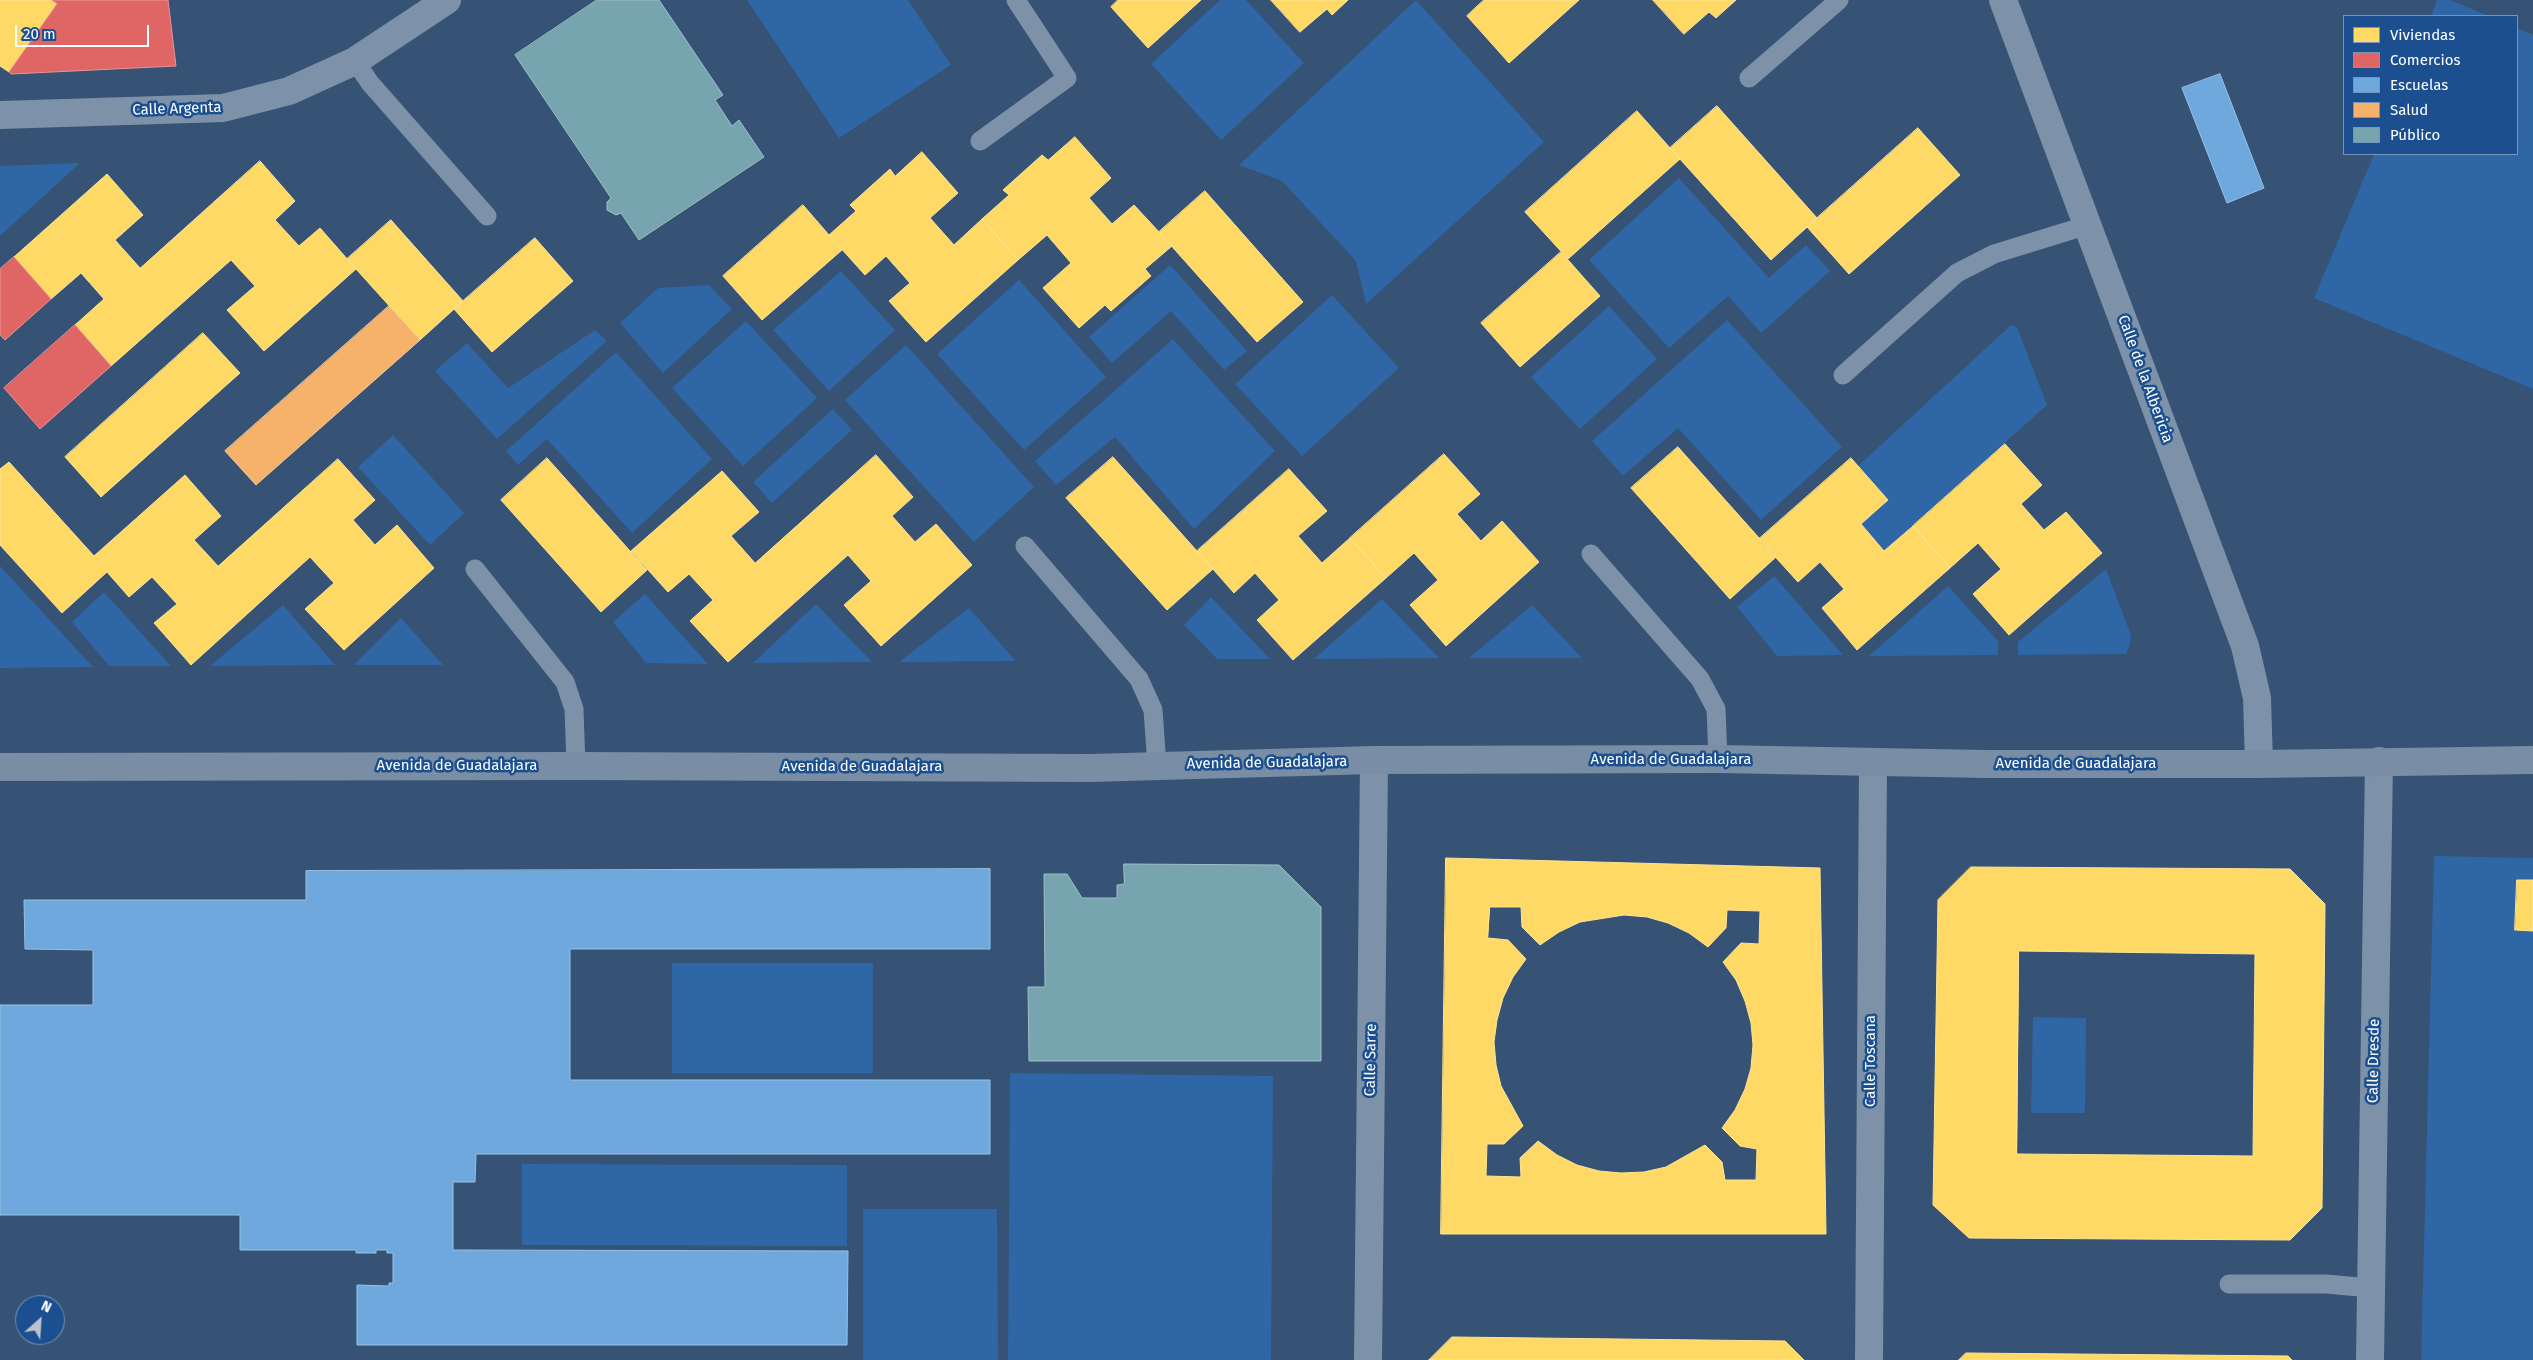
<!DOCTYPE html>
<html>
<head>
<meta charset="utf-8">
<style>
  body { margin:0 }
  #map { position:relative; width:2533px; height:1360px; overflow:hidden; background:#365274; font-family:"Fira Sans",sans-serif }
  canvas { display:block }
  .legend { position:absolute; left:2343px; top:15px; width:175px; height:140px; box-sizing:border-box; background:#1b4f8f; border:1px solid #7695bc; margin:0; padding:6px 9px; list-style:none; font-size:15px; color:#fff }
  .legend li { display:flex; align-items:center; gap:10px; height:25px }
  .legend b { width:25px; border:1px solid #7695bc }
  .north { position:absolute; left:15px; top:1295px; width:50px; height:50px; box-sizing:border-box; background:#1b4f8f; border:1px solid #7695bc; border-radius:50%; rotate:26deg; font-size:14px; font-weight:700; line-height:20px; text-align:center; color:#fff }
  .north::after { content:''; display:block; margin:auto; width:18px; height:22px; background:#b9c2ce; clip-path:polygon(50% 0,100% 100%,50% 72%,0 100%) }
  .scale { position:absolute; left:15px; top:25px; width:134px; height:22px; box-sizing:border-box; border:2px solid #fff; border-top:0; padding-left:6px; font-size:15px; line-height:18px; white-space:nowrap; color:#fff; -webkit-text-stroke:4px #1b4f8f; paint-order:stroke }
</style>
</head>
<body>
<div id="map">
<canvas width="2533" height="1360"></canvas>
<ul class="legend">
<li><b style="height:14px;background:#ffd966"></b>Viviendas</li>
<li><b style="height:14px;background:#e06666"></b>Comercios</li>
<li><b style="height:14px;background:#6fa8dc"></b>Escuelas</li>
<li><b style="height:14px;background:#f6b26b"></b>Salud</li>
<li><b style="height:14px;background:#76a5af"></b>Público</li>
</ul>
<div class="north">N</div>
<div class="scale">20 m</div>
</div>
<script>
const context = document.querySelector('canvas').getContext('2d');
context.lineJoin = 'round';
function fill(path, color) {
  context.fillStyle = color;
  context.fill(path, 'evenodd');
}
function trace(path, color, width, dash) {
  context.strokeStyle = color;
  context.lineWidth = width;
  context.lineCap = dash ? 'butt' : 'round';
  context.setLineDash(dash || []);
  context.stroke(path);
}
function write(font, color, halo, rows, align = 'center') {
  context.font = font + ' "Fira Sans",sans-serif';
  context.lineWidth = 5;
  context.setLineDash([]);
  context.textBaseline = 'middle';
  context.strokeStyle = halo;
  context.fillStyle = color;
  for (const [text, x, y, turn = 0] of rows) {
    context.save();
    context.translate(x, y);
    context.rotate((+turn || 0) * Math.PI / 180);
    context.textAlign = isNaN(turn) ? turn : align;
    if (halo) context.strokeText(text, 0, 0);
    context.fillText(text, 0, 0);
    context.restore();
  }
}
const green = new Path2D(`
  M 747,0 L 908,0 L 951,65 L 839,138 Z
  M 1220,0 L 1246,0 L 1304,63 L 1221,140 L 1151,64 Z
  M 1416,0 L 1544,142 L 1366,304 L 1356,261 L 1282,181 L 1239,165 Z
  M 2437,0 L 2450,0 L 2489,16 L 2431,16 Z
  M 2517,28 L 2533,35 L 2533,389 L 2314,298 L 2374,154 L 2517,154 Z
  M 80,163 L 0,236 L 0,166 Z
  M 1679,178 L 1769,278 L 1806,245 L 1830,271 L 1761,333 L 1728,296 L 1669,348 L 1589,260 Z
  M 1170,265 L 1247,351 L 1224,370 L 1171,311 L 1112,363 L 1089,337 Z
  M 841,271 L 895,330 L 829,391 L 773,330 Z
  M 1019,280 L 1106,377 L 1024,450 L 937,354 Z
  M 709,285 L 732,309 L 663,373 L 620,323 L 658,288 Z
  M 1332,295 L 1399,368 L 1302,456 L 1235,384 Z
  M 1609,306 L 1657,359 L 1580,429 L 1531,377 Z
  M 1727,320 L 1842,447 L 1761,520 L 1678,428 L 1623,476 L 1592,441 Z
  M 746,321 L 817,398 L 743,466 L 672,388 Z
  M 2011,325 L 2017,327 L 2047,405 L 1884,551 L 1861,524 L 1888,500 L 1858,466 Z
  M 595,330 L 607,341 L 497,439 L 435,371 L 467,343 L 508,388 Z
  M 1173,339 L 1275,451 L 1194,529 L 1115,437 L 1056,485 L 1035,461 Z
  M 906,345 L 1034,487 L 974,542 L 845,400 Z
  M 616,352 L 712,459 L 632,533 L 547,439 L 518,465 L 506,451 Z
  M 833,409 L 852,430 L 772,503 L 753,482 Z
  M 393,435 L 464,513 L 430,545 L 358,467 Z
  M 0,566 L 93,667 L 0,668 Z
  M 2106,569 L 2131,635 L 2130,644 L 2126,654 L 2018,655 L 2018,642 Z
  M 1774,576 L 1843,655 L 1777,656 L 1737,607 Z
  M 1948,586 L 1998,641 L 1998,655 L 1869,656 Z
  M 104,592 L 171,666 L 109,666 L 72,622 Z
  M 645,594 L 708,664 L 646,663 L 613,622 Z
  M 1211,597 L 1270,659 L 1217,659 L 1184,625 Z
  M 1382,599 L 1439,658 L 1314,659 Z
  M 816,604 L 872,662 L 753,663 Z
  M 283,605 L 335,665 L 210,666 Z
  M 1532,605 L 1582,658 L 1469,658 Z
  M 969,608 L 1016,661 L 899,662 Z
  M 401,618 L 443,665 L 354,665 Z
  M 2434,856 L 2533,858 L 2533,1360 L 2421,1360 Z
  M 672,963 L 873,963 L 873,1073 L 672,1073 Z
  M 2033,1017 L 2086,1018 L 2085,1113 L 2031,1113 Z
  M 1010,1073 L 1273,1076 L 1271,1360 L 1008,1360 Z
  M 522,1164 L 847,1165 L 847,1246 L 522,1245 Z
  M 863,1209 L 997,1209 L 998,1360 L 863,1360 Z`);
const homes = new Path2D(`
  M 0,0 L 52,0 L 57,4 L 9,72 L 0,66 Z
  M 1118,0 L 1201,0 L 1148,48 L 1111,7 Z
  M 1271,0 L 1348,0 L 1332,15 L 1327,9 L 1300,32 Z
  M 1484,0 L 1579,0 L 1509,63 L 1467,16 Z
  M 1653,0 L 1736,0 L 1716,18 L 1709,12 L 1684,34 Z
  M 1717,106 L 1817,218 L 1771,260 L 1670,148 Z
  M 1637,111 L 1680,159 L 1568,259 L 1525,212 Z
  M 1918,128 L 1960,175 L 1849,274 L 1807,227 Z
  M 1075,137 L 1111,178 L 1089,198 L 1112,224 L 1134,205 L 1172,246 L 1145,269 L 1151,276 L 1111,311 L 1105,305 L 1079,328 L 1043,288 L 1071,263 L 1047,235 L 1018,260 L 982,219 L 1009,195 L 1003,190 L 1042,155 L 1048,160 Z
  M 922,152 L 958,193 L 930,218 L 954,245 L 982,219 L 1018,260 L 926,342 L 889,301 L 910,283 L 886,256 L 865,275 L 829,235 L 856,211 L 850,205 L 890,169 L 895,176 Z
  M 260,161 L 295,201 L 275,220 L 299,246 L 320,228 L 356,269 L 264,351 L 227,310 L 255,286 L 231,260 L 111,366 L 75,325 L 104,299 L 81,273 L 51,299 L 14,257 L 107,174 L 143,215 L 115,240 L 140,268 Z
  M 1205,191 L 1303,302 L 1257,342 L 1159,232 Z
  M 803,205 L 842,250 L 762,320 L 723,276 Z
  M 391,220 L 463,301 L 420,340 L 347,259 Z
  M 535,238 L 573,281 L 492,352 L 454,309 Z
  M 1561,252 L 1600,296 L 1520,367 L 1481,323 Z
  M 203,333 L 240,373 L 101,497 L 65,457 Z
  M 2005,444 L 2042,485 L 2021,504 L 2044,530 L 2066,512 L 2102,553 L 2009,635 L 1973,594 L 2001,569 L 1978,543 L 1950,568 L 1913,526 Z
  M 1678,447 L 1776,557 L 1730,599 L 1631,488 Z
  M 1444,454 L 1480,494 L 1457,514 L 1481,541 L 1502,521 L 1539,562 L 1446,646 L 1410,605 L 1438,580 L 1414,553 L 1386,578 L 1350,538 Z
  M 876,455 L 913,497 L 892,516 L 915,542 L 936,524 L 972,565 L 881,646 L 844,605 L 871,581 L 848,555 L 728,662 L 690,621 L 713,600 L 689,574 L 668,592 L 631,551 L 722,471 L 759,512 L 731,536 L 755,563 Z
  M 1113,457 L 1213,569 L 1167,610 L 1066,498 Z
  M 547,458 L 647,570 L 601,612 L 501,500 Z
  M 1851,458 L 1888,500 L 1861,524 L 1884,551 L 1913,526 L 1950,568 L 1857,650 L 1822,608 L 1844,589 L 1820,562 L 1798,582 L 1759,539 Z
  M 338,459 L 375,500 L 353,520 L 375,545 L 397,525 L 434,568 L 344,650 L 305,609 L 334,583 L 310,557 L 191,665 L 154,623 L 177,604 L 152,577 L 129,597 L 107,572 L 62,613 L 0,545 L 0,469 L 9,462 L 94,556 L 185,475 L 221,516 L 194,540 L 218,566 Z
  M 1289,469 L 1327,511 L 1298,536 L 1322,563 L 1350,538 L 1386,578 L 1293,660 L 1257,620 L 1279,600 L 1255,573 L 1234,593 L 1197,551 Z
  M 1446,858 L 1820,868 L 1826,1234 L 1441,1234 ZM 1490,907 L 1521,907 L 1522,927 L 1540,945 L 1559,932 L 1580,922 L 1624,915 L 1647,917 L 1668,923 L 1689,933 L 1708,947 L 1726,928 L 1727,910 L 1760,911 L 1759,944 L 1741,943 L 1723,962 L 1736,980 L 1745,1001 L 1751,1023 L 1753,1045 L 1751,1068 L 1745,1089 L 1735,1110 L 1722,1128 L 1740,1146 L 1757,1149 L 1756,1180 L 1725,1180 L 1722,1162 L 1705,1145 L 1666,1167 L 1644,1172 L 1621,1173 L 1599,1171 L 1577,1165 L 1557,1155 L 1538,1141 L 1520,1158 L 1521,1177 L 1486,1176 L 1487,1144 L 1504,1144 L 1523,1126 L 1501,1086 L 1496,1065 L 1494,1042 L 1497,1020 L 1503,998 L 1513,977 L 1526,959 L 1508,940 L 1488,938 Z
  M 1971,867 L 2290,869 L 2325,904 L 2322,1208 L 2290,1240 L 1969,1238 L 1933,1205 L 1938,900 ZM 2019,951 L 2255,954 L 2253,1156 L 2017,1154 Z
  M 2517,880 L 2533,880 L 2533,931 L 2515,930 Z
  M 1452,1337 L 1785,1341 L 1804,1360 L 1429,1360 Z
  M 1966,1353 L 2288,1356 L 2292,1360 L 1959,1360 Z`);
const shops = new Path2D(`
  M 52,0 L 168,0 L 176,66 L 11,74 L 9,72 L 57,4 Z
  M 14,257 L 51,299 L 5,340 L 0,335 L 0,269 Z
  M 75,325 L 111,366 L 40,429 L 4,388 Z`);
const schools = new Path2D(`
  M 2220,74 L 2264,188 L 2227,203 L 2182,88 Z
  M 990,869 L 990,949 L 570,949 L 570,1080 L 990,1080 L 990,1154 L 476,1154 L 475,1182 L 453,1182 L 453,1250 L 848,1251 L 847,1345 L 357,1345 L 357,1285 L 389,1286 L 389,1283 L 393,1283 L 393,1253 L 387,1253 L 387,1250 L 376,1250 L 376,1253 L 356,1253 L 356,1250 L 240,1250 L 240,1215 L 0,1215 L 0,1005 L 93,1005 L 93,950 L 25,949 L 24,900 L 306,900 L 306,871 Z`);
const health = new Path2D(`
  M 389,306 L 420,340 L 256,485 L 225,451 Z`);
const public = new Path2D(`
  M 597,0 L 659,0 L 723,95 L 715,100 L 732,126 L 739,120 L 764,157 L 639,240 L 621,213 L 616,215 L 607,210 L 607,202 L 611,198 L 515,55 Z
  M 1124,864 L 1279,865 L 1321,907 L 1321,1061 L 1029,1061 L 1028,987 L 1045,987 L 1044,874 L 1067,874 L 1082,898 L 1117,898 L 1117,885 L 1124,884 Z`);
const lane = new Path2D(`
  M 355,61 L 370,83 L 487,216
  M 1749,78 L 1839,0
  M 980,141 L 1067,78 L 1016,0
  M 1843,375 L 1957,273 L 1994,254 L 2088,225
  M 1025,546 L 1139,679 L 1153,710 L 1157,765
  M 1591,554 L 1700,679 L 1716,709 L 1718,759
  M 475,569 L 565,682 L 574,709 L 576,766
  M 2229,1284 L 2326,1284 L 2371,1288`);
const street = new Path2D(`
  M 2003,0 L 2245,646 L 2257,698 L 2259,764
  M 0,115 L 223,108 L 289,91 L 355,61 L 447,0
  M 1368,1360 L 1374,760
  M 1869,1360 L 1873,762
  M 2370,1360 L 2379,761`);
const secondary = new Path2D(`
  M 0,767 L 576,766 L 1090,768 L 1374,760 L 1718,759 L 1986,764 L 2259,764 L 2533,760`);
const streetNames = [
  ["Calle Argenta",177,109,-2],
  ["Calle de la Albericia",2145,379,70],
  ["Avenida de Guadalajara",1671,760],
  ["Avenida de Guadalajara",1267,763,-1],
  ["Avenida de Guadalajara",2076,764],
  ["Avenida de Guadalajara",457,766],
  ["Avenida de Guadalajara",862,767],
  ["Calle Sarre",1371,1060,-89],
  ["Calle Toscana",1871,1061,-90],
  ["Calle Dresde",2374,1061,-89]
];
fill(green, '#2f66a5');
fill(homes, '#ffd966');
trace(homes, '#ffe494', 1);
fill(shops, '#e06666');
trace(shops, '#e99494', 1);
fill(schools, '#6fa8dc');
trace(schools, '#9ac2e6', 1);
fill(health, '#f6b26b');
trace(health, '#f9c997', 1);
fill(public, '#76a5af');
trace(public, '#9fc0c7', 1);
trace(lane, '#7d92a8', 19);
trace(street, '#7d92a8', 28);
trace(secondary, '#798da4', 28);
write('15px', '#fff', '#1b4f8f', streetNames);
</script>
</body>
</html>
